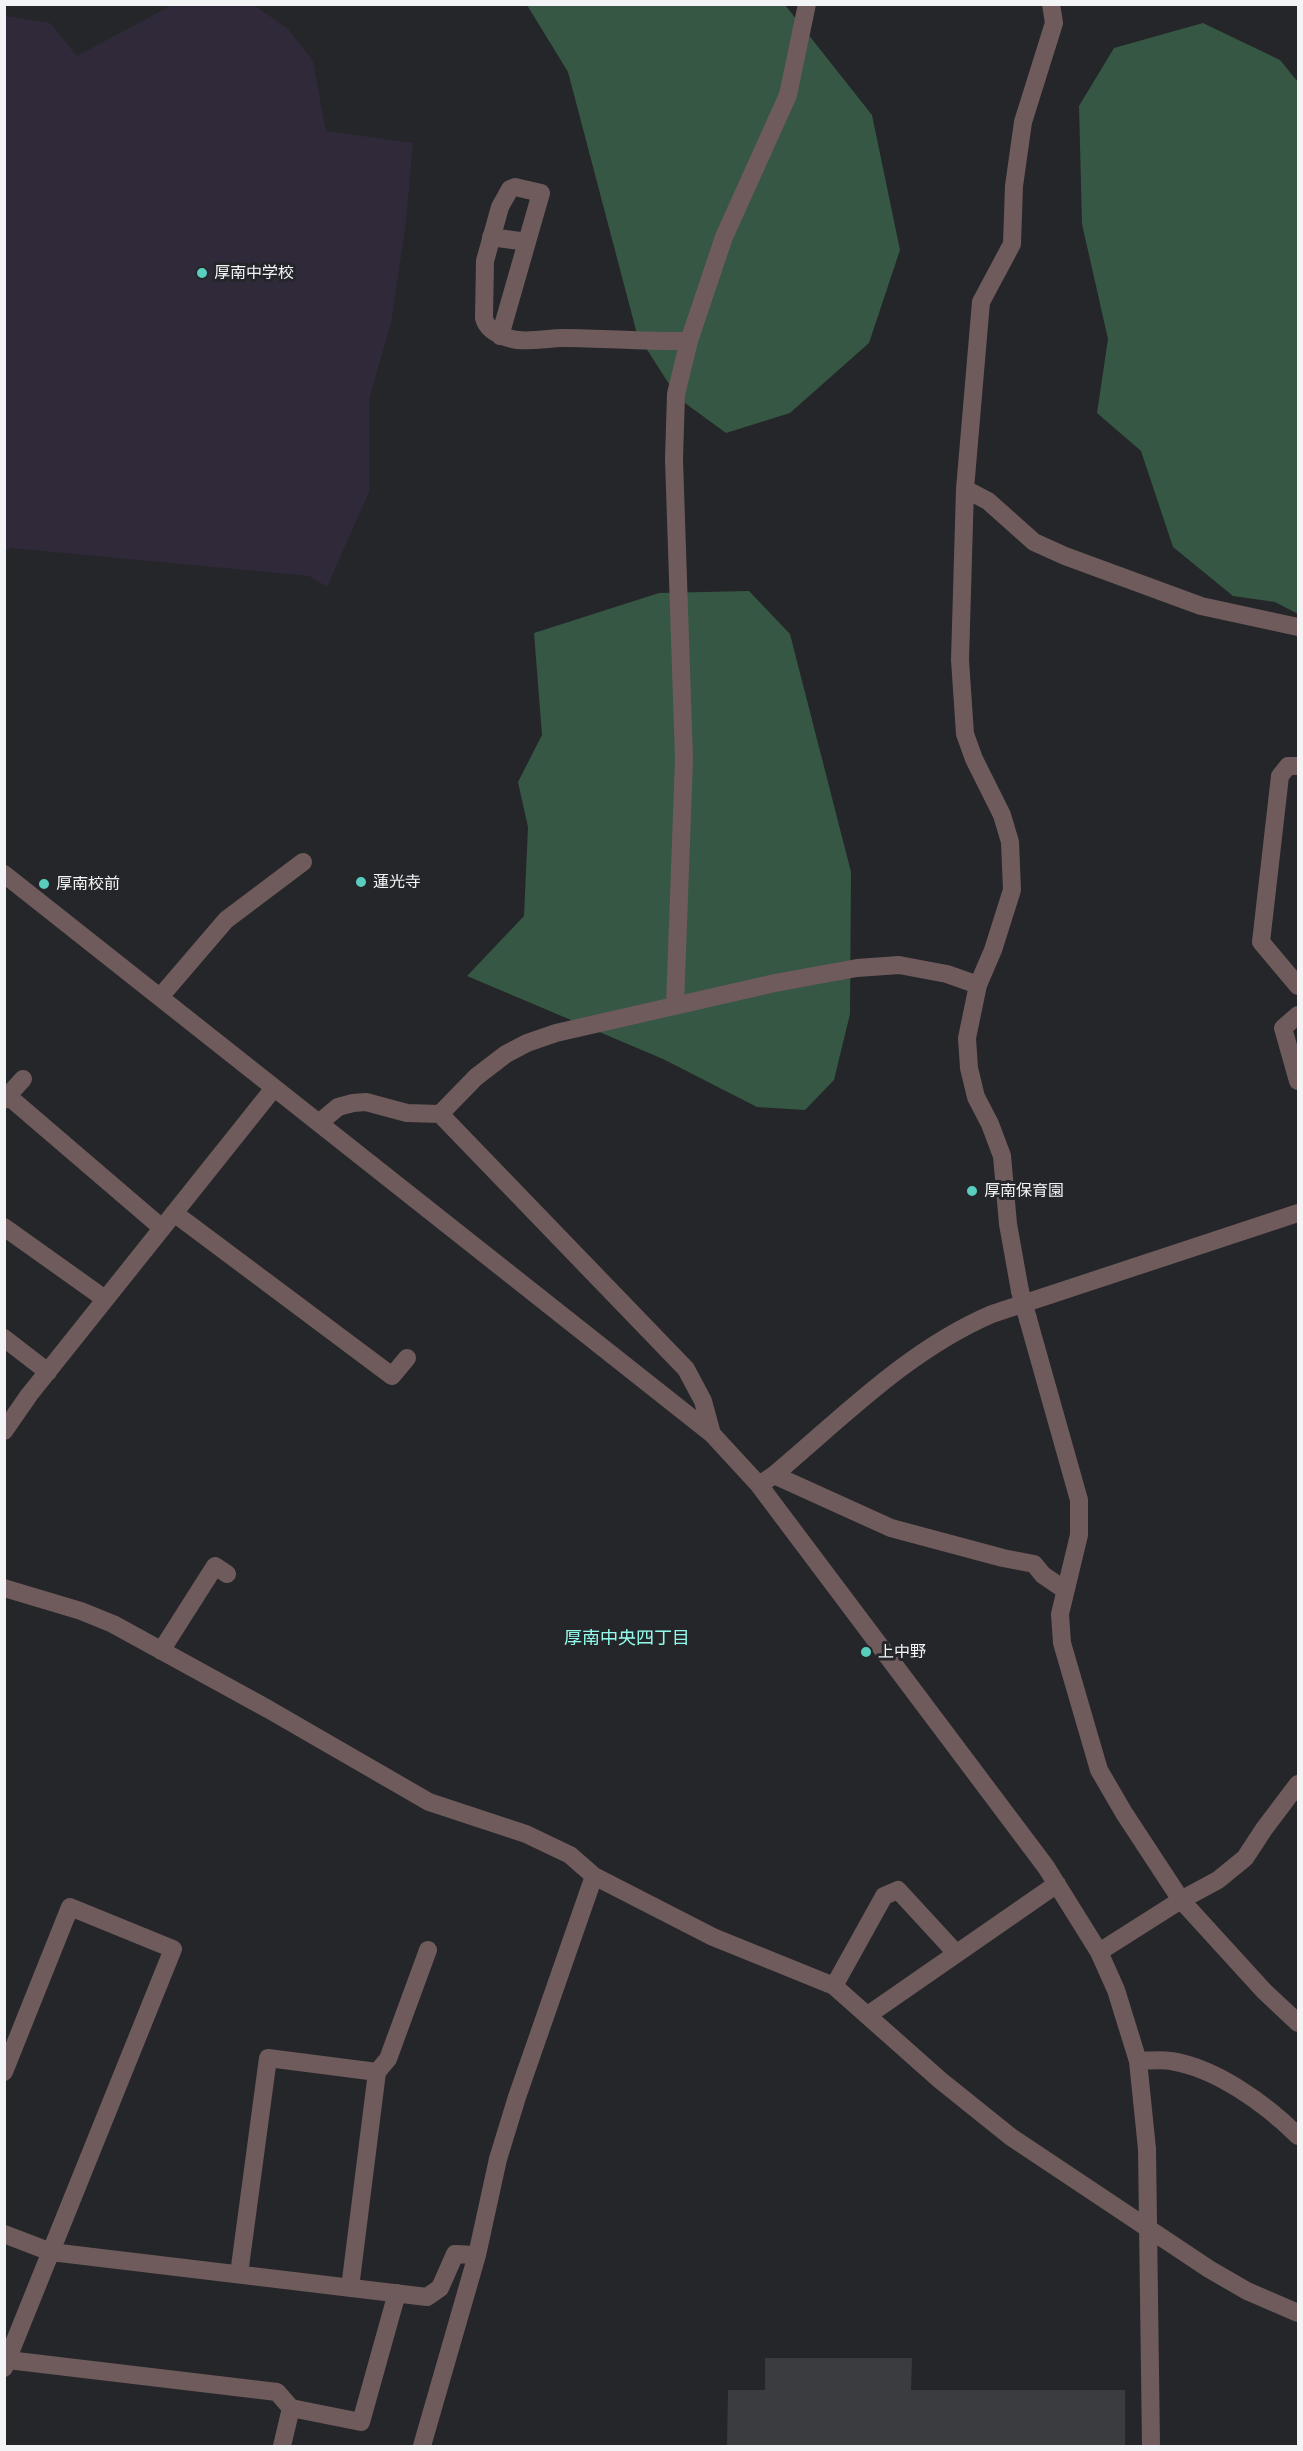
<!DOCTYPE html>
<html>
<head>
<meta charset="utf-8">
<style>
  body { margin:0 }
  #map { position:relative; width:1303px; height:2451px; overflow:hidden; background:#242629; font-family:"Noto Sans",sans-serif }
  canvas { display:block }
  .frame { position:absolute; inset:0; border:6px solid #f3f4f6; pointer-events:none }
</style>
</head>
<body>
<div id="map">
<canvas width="1303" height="2451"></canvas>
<div class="frame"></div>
</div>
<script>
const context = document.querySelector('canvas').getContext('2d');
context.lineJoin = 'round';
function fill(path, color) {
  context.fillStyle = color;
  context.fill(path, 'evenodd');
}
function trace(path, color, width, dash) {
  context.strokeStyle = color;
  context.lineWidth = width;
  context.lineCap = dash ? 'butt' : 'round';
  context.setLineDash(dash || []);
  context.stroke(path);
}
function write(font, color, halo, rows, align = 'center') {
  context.font = font + ' "Noto Sans","Noto Sans JP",sans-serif';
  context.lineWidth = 6;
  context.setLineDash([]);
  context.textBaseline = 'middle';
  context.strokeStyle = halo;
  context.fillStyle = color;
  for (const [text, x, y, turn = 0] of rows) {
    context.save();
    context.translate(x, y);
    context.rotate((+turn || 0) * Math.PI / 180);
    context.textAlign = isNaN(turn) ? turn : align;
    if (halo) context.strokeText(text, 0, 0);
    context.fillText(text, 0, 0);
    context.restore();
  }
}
const education = new Path2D(`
  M 172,5 L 254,5 L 288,29 L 313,61 L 326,131 L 413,143 L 406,223 L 391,323 L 369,399 L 369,492 L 327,587 L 309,576 L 11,548 L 5,552 L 5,16 L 50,23 L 77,56 Z`);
const green = new Path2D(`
  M 527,5 L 785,5 L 872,115 L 900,250 L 869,343 L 790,413 L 726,433 L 678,398 L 637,334 L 568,72 Z
  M 1203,23 L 1280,60 L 1298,82 L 1298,614 L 1275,602 L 1233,596 L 1173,547 L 1141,451 L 1097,413 L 1108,339 L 1082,224 L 1079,106 L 1114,48 Z
  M 749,591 L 790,634 L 851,872 L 850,1014 L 834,1080 L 805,1110 L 757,1107 L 663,1059 L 467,976 L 524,916 L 528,827 L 518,782 L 542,735 L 534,633 L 659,593 Z`);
const building = new Path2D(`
  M 765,2358 L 912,2358 L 911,2390 L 1125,2390 L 1125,2446 L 727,2446 L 728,2390 L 765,2390 Z`);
const minor = new Path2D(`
  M 491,237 L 527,242
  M 500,336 L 541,193 L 515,187 L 510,189 L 500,207 L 485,261 L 484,318 C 487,331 500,336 512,339 C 527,343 547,338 563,338 C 605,338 647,342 689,341
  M 965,489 L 988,501 L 1034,542 L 1065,556 L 1201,606 L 1298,627
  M 1298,766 L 1288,766 L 1280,776 L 1261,942 L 1298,986
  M 4,874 L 712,1434 L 759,1485 L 1046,1867 L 1099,1952 L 1116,1990 L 1138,2061 L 1147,2149 L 1151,2446
  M 160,997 L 226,920 L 303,862
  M 675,1006 L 684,759 L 674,459 L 676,394 L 689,341 L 724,237 L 788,95 L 807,4
  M 1298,1015 L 1283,1028 L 1298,1081
  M 8,1096 L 162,1228
  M 4,1100 L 23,1079
  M 440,1114 L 686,1369 L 703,1401 L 712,1434
  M 319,1123 L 338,1107 L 353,1103 L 366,1102 L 407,1113 L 440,1114 L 476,1077 L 506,1054 L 527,1043 L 556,1033 L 775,983 L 857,968 L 899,965 L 947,974 L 978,985
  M 174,1213 L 392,1376 L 407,1358
  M 4,1227 L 105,1299
  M 1020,1291 L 1008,1224 L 1002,1156 L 990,1124 L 976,1097 L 969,1068 L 967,1038 L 978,985 L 993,950 L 1012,890 L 1010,842 L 1002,815 L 974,759 L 965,734 L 960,660 L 965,489 L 981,302 L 1012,244 L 1014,186 L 1023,122 L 1054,23 L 1051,4
  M 1028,1319 L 1079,1500 L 1079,1535 L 1060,1614 L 1062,1643 L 1099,1770 L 1124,1813 L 1181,1900 L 1264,1991 L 1298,2023
  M 4,1338 L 48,1372
  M 4,1431 L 29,1395 L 274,1088
  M 774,1475 L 891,1528 L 1003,1558 L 1034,1564 L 1043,1575 L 1065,1590
  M 759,1485 L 774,1475 C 843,1417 908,1350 992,1314 L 1298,1213
  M 4,1588 L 81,1611 L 113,1624 L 268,1709 L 429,1802 L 526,1834 L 570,1855 L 594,1876 L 713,1937 L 834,1986 L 940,2080 L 1011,2137 L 1209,2269 L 1247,2291 L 1298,2313
  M 161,1651 L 215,1566 L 227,1574
  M 1099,1952 L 1181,1900 L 1218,1880 L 1245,1858 L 1264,1829 L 1298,1784
  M 834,1986 L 884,1896 L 898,1890 L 956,1953
  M 868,2015 L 1057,1884
  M 1138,2061 C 1148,2061 1160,2059 1171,2061 C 1216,2068 1266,2104 1298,2136
  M 4,2072 L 70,1907 L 173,1949 L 4,2368
  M 4,2234 L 51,2252 L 427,2297 L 440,2288 L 455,2254 L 477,2255
  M 239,2274 L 268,2058 L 377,2072
  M 350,2288 L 377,2072 L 388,2059 L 428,1950
  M 8,2360 L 277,2392 L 291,2408 L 361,2422 L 397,2293
  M 282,2446 L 291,2408
  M 422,2446 L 477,2255 L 498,2159 L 517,2097 L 594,1876`);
const minorBridge = new Path2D(`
  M 1020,1291 L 1028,1319`);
const markers = [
  [202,273,6,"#59cebf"],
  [361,882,6,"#59cebf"],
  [44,884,6,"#59cebf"],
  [972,1191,6,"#59cebf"],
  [866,1652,6,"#59cebf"]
];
const poiNames = [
  ["厚南中学校",214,273],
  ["蓮光寺",373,882],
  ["厚南校前",56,884],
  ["厚南保育園",984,1191],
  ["上中野",878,1652]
];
const neighbourhoodNames = [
  ["厚南中央四丁目",627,1639]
];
fill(education, '#302939');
fill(green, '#365743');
fill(building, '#3b3c40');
trace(minor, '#705b5c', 18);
trace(minorBridge, '#705b5c', 18);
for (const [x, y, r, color] of markers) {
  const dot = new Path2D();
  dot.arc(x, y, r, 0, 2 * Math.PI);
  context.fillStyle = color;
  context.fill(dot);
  trace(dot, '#242629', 2);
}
write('16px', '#f3f4f6', '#242629', poiNames, 'left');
write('18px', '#93fbeb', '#242629', neighbourhoodNames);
</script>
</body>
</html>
